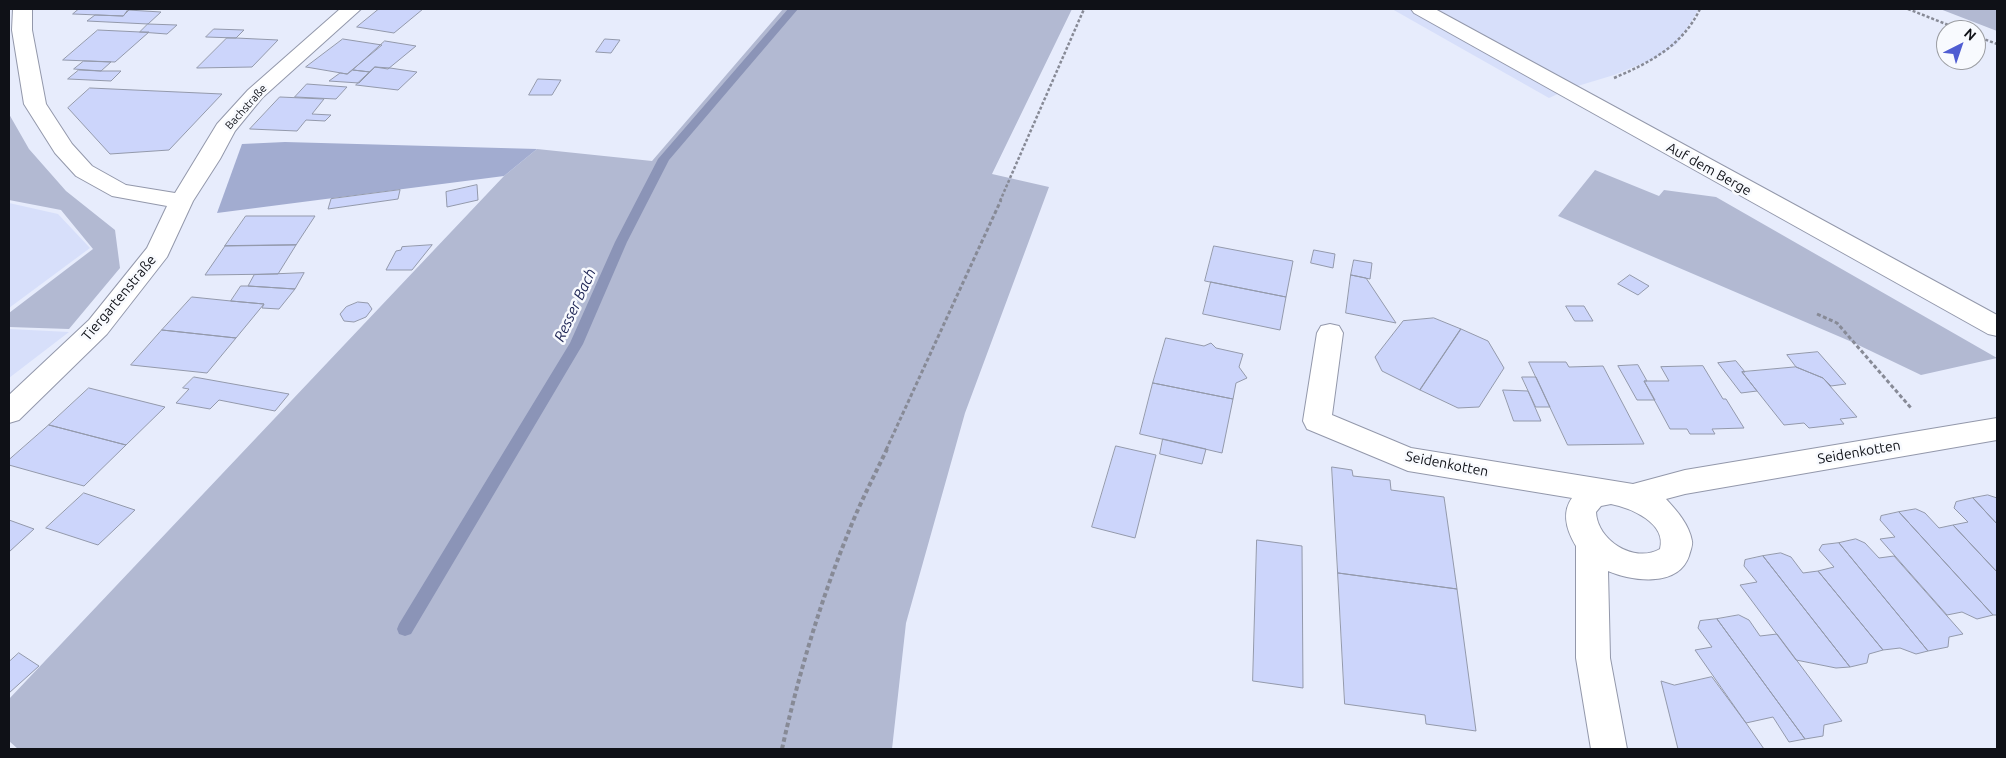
<!DOCTYPE html>
<html>
<head>
<meta charset="utf-8">
<style>
  body { margin:0 }
  #map { position:relative; width:2006px; height:758px; overflow:hidden; background:#e7ecfc; font-family:Ubuntu,sans-serif }
  canvas { display:block }
  .frame { position:absolute; inset:0; border:10px solid #0f1117; pointer-events:none }
  .north { position:absolute; left:1936px; top:20px; width:50px; height:50px; box-sizing:border-box; background:#f8fafe; border:1px solid #9b9da2; border-radius:50%; rotate:41deg; font-size:14px; font-weight:700; line-height:20px; text-align:center; color:#0f1117 }
  .north::after { content:''; display:block; margin:auto; width:18px; height:22px; background:#4f5dd2; clip-path:polygon(50% 0,100% 100%,50% 72%,0 100%) }
</style>
</head>
<body>
<div id="map">
<canvas width="2006" height="758"></canvas>
<div class="frame"></div>
<div class="north">N</div>
</div>
<script>
const context = document.querySelector('canvas').getContext('2d');
context.lineJoin = 'round';
function fill(path, color) {
  context.fillStyle = color;
  context.fill(path, 'evenodd');
}
function trace(path, color, width, dash) {
  context.strokeStyle = color;
  context.lineWidth = width;
  context.lineCap = dash ? 'butt' : 'round';
  context.setLineDash(dash || []);
  context.stroke(path);
}
function write(font, color, halo, rows, align = 'center') {
  context.font = font + ' Ubuntu,sans-serif';
  context.lineWidth = 5;
  context.setLineDash([]);
  context.textBaseline = 'middle';
  context.strokeStyle = halo;
  context.fillStyle = color;
  for (const [text, x, y, turn = 0] of rows) {
    context.save();
    context.translate(x, y);
    context.rotate((+turn || 0) * Math.PI / 180);
    context.textAlign = isNaN(turn) ? turn : align;
    if (halo) context.strokeText(text, 0, 0);
    context.fillText(text, 0, 0);
    context.restore();
  }
}
const built = new Path2D(`
  M 1392,9 L 1699,9 L 1677,44 L 1653,59 L 1614,75 L 1571,88 L 1549,98 Z
  M 9,203 L 58,214 L 90,248 L 9,308 Z
  M 9,329 L 69,332 L 9,378 Z`);
const green = new Path2D(`
  M 783,9 L 1072,9 L 992,174 L 1049,187 L 965,413 L 906,623 L 892,749 L 18,749 L 9,741 L 9,699 L 504,176 L 537,149 L 652,161 Z
  M 1940,9 L 1997,9 L 1997,31 Z
  M 9,114 L 29,149 L 66,191 L 115,230 L 120,268 L 69,329 L 9,327 L 9,313 L 93,249 L 61,210 L 9,200 Z
  M 1595,170 L 1659,196 L 1664,190 L 1716,197 L 1997,358 L 1921,375 L 1852,342 L 1558,216 Z`);
const forest = new Path2D(`
  M 285,142 L 537,149 L 504,176 L 217,213 L 242,144 Z`);
const stream = new Path2D(`
  M 788,9 L 798,9 L 669,160 L 627,242 L 583,344 L 411,634 L 405,636 L 399,634 L 397,629 L 399,624 L 570,343 L 615,242 L 658,159 Z`);
const building = new Path2D(`
  M 79,9 L 130,9 L 123,16 L 73,14 Z
  M 379,9 L 423,9 L 394,33 L 357,27 Z
  M 128,10 L 161,12 L 148,24 L 87,21 L 95,15 L 123,16 Z
  M 148,24 L 177,25 L 167,34 L 140,32 Z
  M 214,29 L 244,30 L 236,38 L 206,37 Z
  M 98,30 L 140,32 L 149,32 L 115,62 L 63,60 Z
  M 227,38 L 236,38 L 278,40 L 252,67 L 197,68 Z
  M 343,39 L 382,45 L 347,74 L 306,67 Z
  M 605,39 L 620,40 L 611,53 L 596,52 Z
  M 385,41 L 416,46 L 388,69 L 375,67 L 370,72 L 353,70 Z
  M 84,61 L 111,62 L 101,71 L 74,69 Z
  M 375,67 L 390,68 L 417,72 L 398,90 L 356,85 Z
  M 79,70 L 101,71 L 121,71 L 111,81 L 68,79 Z
  M 353,70 L 370,72 L 359,83 L 329,81 L 340,73 L 347,74 Z
  M 538,79 L 561,80 L 552,95 L 529,95 Z
  M 307,84 L 347,87 L 336,99 L 295,97 Z
  M 90,88 L 222,94 L 169,150 L 110,154 L 68,108 Z
  M 280,97 L 324,99 L 312,114 L 331,115 L 325,121 L 306,120 L 297,131 L 250,129 Z
  M 477,185 L 478,200 L 447,207 L 446,192 Z
  M 400,190 L 398,199 L 328,209 L 331,199 Z
  M 246,216 L 315,216 L 296,245 L 225,246 Z
  M 296,245 L 278,274 L 205,275 L 225,246 Z
  M 432,245 L 412,270 L 386,270 L 396,251 L 401,250 L 402,247 Z
  M 1214,246 L 1293,261 L 1286,297 L 1205,281 Z
  M 1314,250 L 1335,254 L 1333,268 L 1311,263 Z
  M 1354,260 L 1372,263 L 1370,279 L 1351,275 Z
  M 304,273 L 295,289 L 248,286 L 254,275 Z
  M 1351,275 L 1366,278 L 1396,323 L 1346,313 Z
  M 1630,275 L 1649,286 L 1638,295 L 1618,284 Z
  M 1211,282 L 1286,297 L 1280,330 L 1203,314 Z
  M 241,286 L 248,286 L 295,289 L 279,309 L 262,308 L 264,304 L 231,301 Z
  M 192,297 L 231,301 L 264,304 L 236,338 L 162,330 Z
  M 358,302 L 368,303 L 372,309 L 366,317 L 354,322 L 344,321 L 340,314 L 346,307 Z
  M 1566,306 L 1584,306 L 1593,321 L 1575,321 Z
  M 1434,318 L 1461,329 L 1420,390 L 1382,371 L 1375,357 L 1403,321 Z
  M 1461,329 L 1488,341 L 1504,368 L 1479,407 L 1458,408 L 1420,390 Z
  M 162,330 L 236,338 L 207,373 L 131,365 Z
  M 1166,338 L 1204,346 L 1211,343 L 1216,348 L 1243,354 L 1239,367 L 1247,378 L 1236,383 L 1233,399 L 1153,383 Z
  M 1818,352 L 1846,384 L 1831,386 L 1823,378 L 1796,367 L 1787,355 Z
  M 1736,361 L 1745,372 L 1742,372 L 1757,391 L 1741,393 L 1718,363 Z
  M 1529,362 L 1566,362 L 1569,367 L 1603,366 L 1644,444 L 1568,445 Z
  M 1638,365 L 1647,381 L 1644,381 L 1655,400 L 1637,400 L 1618,366 Z
  M 1703,366 L 1723,399 L 1726,399 L 1744,428 L 1712,429 L 1715,434 L 1690,434 L 1687,429 L 1670,429 L 1644,381 L 1669,381 L 1661,367 Z
  M 1796,367 L 1823,378 L 1857,417 L 1840,419 L 1844,424 L 1809,428 L 1804,423 L 1784,425 L 1742,372 Z
  M 194,377 L 289,394 L 275,411 L 219,400 L 210,409 L 176,403 L 189,389 L 183,388 Z
  M 1522,377 L 1536,377 L 1550,407 L 1536,407 Z
  M 1153,383 L 1233,399 L 1222,453 L 1140,434 Z
  M 89,388 L 165,407 L 126,445 L 49,425 Z
  M 1503,390 L 1528,391 L 1541,421 L 1514,421 Z
  M 49,425 L 126,445 L 84,486 L 9,465 L 9,460 Z
  M 1163,439 L 1206,449 L 1202,464 L 1160,454 Z
  M 1116,446 L 1156,455 L 1135,538 L 1092,527 Z
  M 1332,467 L 1352,470 L 1353,476 L 1390,480 L 1391,490 L 1444,497 L 1457,589 L 1338,573 Z
  M 84,493 L 135,510 L 98,545 L 46,528 Z
  M 1988,495 L 1997,498 L 1997,524 L 1973,498 Z
  M 1973,498 L 1997,524 L 1997,572 L 1953,525 L 1968,522 L 1954,508 L 1956,502 Z
  M 1916,509 L 1925,513 L 1939,528 L 1953,525 L 1997,572 L 1997,615 L 1993,615 L 1899,512 Z
  M 1899,512 L 1993,615 L 1977,619 L 1962,612 L 1947,615 L 1880,539 L 1895,537 L 1880,520 L 1881,516 Z
  M 9,520 L 34,529 L 9,552 Z
  M 1856,539 L 1865,543 L 1879,558 L 1894,556 L 1963,634 L 1949,637 L 1948,647 L 1928,651 L 1839,543 Z
  M 1257,540 L 1302,546 L 1303,688 L 1253,681 Z
  M 1839,543 L 1928,651 L 1916,654 L 1900,648 L 1883,650 L 1818,571 L 1834,567 L 1819,550 L 1822,545 Z
  M 1781,553 L 1791,557 L 1803,573 L 1818,571 L 1883,650 L 1869,654 L 1867,663 L 1850,667 L 1763,556 Z
  M 1763,556 L 1850,667 L 1836,668 L 1796,660 L 1740,585 L 1757,582 L 1744,566 L 1745,560 Z
  M 1338,573 L 1457,589 L 1476,731 L 1426,724 L 1425,715 L 1345,704 Z
  M 1739,615 L 1749,620 L 1760,636 L 1777,634 L 1842,721 L 1824,725 L 1823,736 L 1805,739 L 1717,619 Z
  M 1717,619 L 1805,739 L 1789,742 L 1773,717 L 1746,723 L 1695,650 L 1712,647 L 1698,628 L 1700,621 Z
  M 19,653 L 39,666 L 9,693 L 9,662 Z
  M 1712,677 L 1746,723 L 1764,749 L 1678,749 L 1661,681 L 1674,685 Z`);
const pathFar2 = new Path2D(`
  M 1908,9 L 1961,30
  M 1976,36 L 1997,44
  M 1614,78 C 1651,62 1682,46 1700,9
  M 1000,201 L 1084,9`);
const pathFar1 = new Path2D(`
  M 1817,314 L 1837,323 L 1911,408
  M 886,450 L 1001,200`);
const path = new Path2D(`
  M 782,749 C 798,677 819,605 847,536 C 858,507 873,478 887,449`);
const minor = new Path2D(`
  M 13,9 L 32,9 L 32,30 L 46,104 L 72,144 L 92,166 L 126,185 L 175,193 L 217,124 L 248,90 L 340,9 L 361,9 L 262,98 L 235,131 L 220,159 L 193,201 L 167,257 L 107,334 L 19,420 L 9,423 L 9,395 L 89,320 L 147,248 L 167,206 L 112,196 L 76,176 L 55,153 L 24,104 L 12,30 Z
  M 1411,9 L 1435,9 L 1997,315 L 1997,336 L 1988,334 L 1414,13 Z
  M 1330,324 L 1339,326 L 1343,333 L 1332,415 L 1411,448 L 1633,484 L 1685,470 L 1997,418 L 1997,440 L 1685,494 L 1666,499 C 1677,511 1689,524 1692,541 C 1693,545 1690,552 1689,556 C 1678,588 1632,581 1608,571 L 1610,658 L 1627,749 L 1591,749 L 1576,658 L 1576,546 C 1567,531 1561,513 1572,498 L 1408,471 L 1307,429 L 1303,421 L 1317,333 L 1321,326 ZM 1611,504 C 1631,508 1667,523 1660,549 C 1634,564 1597,540 1596,512 L 1601,506 Z`);
const farStreetnames = [
  ["Bachstraße",246,107,-48]
];
const streetNames = [
  ["Auf dem Berge",1709,169,29],
  ["Tiergartenstraße",119,298,-50],
  ["Seidenkotten",1859,452,-10],
  ["Seidenkotten",1447,464,11]
];
const waterNames = [
  ["Resser Bach",575,305,-65]
];
fill(built, '#d7dffa');
fill(green, '#b2b9d2');
fill(forest, '#a2acd0');
fill(stream, '#8b94b7');
fill(building, '#ccd5fb');
trace(building, '#9399ab', 1);
trace(minor, '#9398ab', 2);
trace(pathFar2, '#878a96', 2.5, [3, 2]);
trace(pathFar1, '#878a96', 3, [4, 2.5]);
trace(path, '#878a96', 4, [4.5, 3]);
fill(minor, '#fff');
write('11px', '#0f1117', '#f8fafe', farStreetnames);
write('14px', '#0f1117', '#f8fafe', streetNames);
write('italic 15px', '#222958', '#f8fafe', waterNames);
</script>
</body>
</html>
